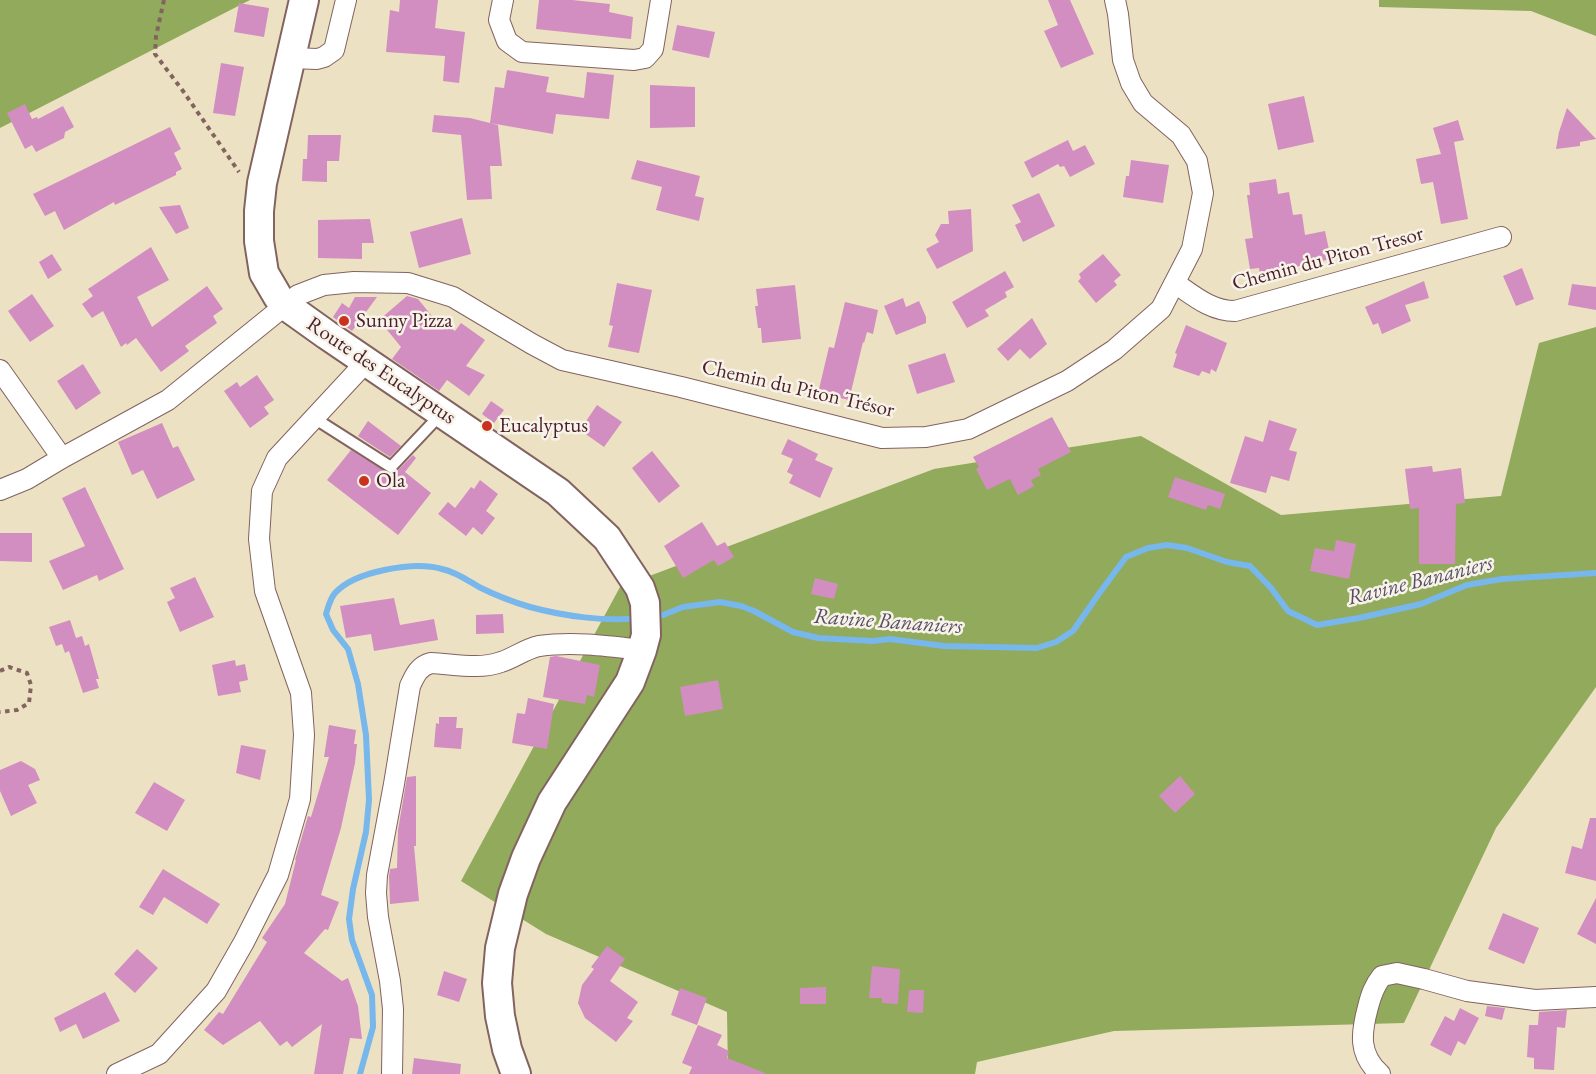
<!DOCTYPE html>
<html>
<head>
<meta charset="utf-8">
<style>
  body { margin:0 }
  canvas { display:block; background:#ece1c2 }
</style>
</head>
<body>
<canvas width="1596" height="1074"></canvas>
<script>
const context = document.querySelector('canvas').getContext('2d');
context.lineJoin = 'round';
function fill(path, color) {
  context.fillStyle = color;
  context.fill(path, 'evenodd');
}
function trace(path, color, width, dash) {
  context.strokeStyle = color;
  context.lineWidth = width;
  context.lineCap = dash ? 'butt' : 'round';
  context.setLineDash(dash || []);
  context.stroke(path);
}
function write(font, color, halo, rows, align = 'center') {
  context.font = font + ' "EB Garamond",serif';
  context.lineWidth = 5;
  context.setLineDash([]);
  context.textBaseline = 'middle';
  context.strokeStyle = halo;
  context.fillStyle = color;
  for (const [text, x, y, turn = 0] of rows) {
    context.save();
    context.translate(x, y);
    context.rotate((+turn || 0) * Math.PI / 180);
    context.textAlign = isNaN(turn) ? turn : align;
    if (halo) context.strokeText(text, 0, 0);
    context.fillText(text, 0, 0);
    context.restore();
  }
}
const forest = new Path2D(`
  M 0,0 L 250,0 L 0,128 Z
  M 1379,0 L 1596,0 L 1596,36 L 1531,11 L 1379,7 Z
  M 1596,327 L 1596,687 L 1496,828 L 1404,1023 L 1114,1031 L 977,1062 L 975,1074 L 728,1074 L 727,1012 L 546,934 L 461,881 L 620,587 L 934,469 L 1141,436 L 1281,515 L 1501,496 L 1539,343 Z`);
const stream = new Path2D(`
  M 652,616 L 663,615 L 683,607 L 720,602 L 741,606 L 754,611 L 793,632 L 818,638 L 873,641 L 890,639 L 944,646 L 1037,648 L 1056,642 L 1073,631 L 1098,595 L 1126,557 L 1148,548 L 1167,545 L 1187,548 L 1227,562 L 1250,566 L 1271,588 L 1288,611 L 1317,625 L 1359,618 L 1421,604 L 1467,585 L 1502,579 L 1596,573
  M 360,1074 L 373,1027 L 372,995 L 352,940 L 349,919 L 353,889 L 366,832 L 369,800 L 366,735 L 358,684 L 348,649 L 333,630 L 326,614 C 328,607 330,599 335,593 C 355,571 414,561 442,569 C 456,572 467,580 479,587 C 495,595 513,602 530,607 C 563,616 606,622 639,618`);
const building = new Path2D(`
  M 400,0 L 438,0 L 435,28 L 465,32 L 459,83 L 443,81 L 445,56 L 386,52 L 390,10 L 399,12 Z
  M 539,0 L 572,0 L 610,4 L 609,12 L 633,17 L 631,39 L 536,29 Z
  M 1048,0 L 1070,0 L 1094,54 L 1061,68 L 1044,31 L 1058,25 Z
  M 239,3 L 269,8 L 264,37 L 234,32 Z
  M 677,25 L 715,32 L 709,58 L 672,50 Z
  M 221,63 L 244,67 L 235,116 L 213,113 Z
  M 507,70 L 549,77 L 546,92 L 584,98 L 587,72 L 614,75 L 609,119 L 556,114 L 553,134 L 490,123 L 498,125 L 502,166 L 490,166 L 492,199 L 467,200 L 461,135 L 432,132 L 434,115 L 470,118 L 490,123 L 495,87 L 504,88 Z
  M 650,85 L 695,87 L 695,127 L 650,128 Z
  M 1304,96 L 1314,142 L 1278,150 L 1268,104 Z
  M 25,104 L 32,119 L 37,117 L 38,119 L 63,106 L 74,127 L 65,132 L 64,138 L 36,152 L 32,145 L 25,149 L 7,113 Z
  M 1567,108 L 1596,139 L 1580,142 L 1580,146 L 1556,149 L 1559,132 Z
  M 1458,120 L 1464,140 L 1454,142 L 1468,219 L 1441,224 L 1433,182 L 1421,184 L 1416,159 L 1441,154 L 1433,128 Z
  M 170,127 L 181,149 L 174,153 L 182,169 L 176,172 L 176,175 L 115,205 L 114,202 L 64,230 L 55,211 L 45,216 L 33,194 Z
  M 308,135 L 341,135 L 339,161 L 327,161 L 327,182 L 302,181 L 303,159 L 307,159 Z
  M 1068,140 L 1073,151 L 1085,145 L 1095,164 L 1070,177 L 1064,166 L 1060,167 L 1058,164 L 1032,178 L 1024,162 Z
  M 637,160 L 700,176 L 695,196 L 704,198 L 699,221 L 656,210 L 662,187 L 631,179 Z
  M 1131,160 L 1169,165 L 1163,203 L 1123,197 L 1126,176 L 1129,176 Z
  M 1276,179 L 1278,194 L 1289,192 L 1293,215 L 1302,214 L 1305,235 L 1325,231 L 1331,259 L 1286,269 L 1286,271 L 1260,275 L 1259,268 L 1250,269 L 1245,239 L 1253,238 L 1247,195 L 1250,195 L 1249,183 Z
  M 1039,193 L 1055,226 L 1023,242 L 1015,225 L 1021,222 L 1012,205 Z
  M 180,205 L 189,228 L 176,234 L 159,207 Z
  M 971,209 L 973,251 L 937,269 L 926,249 L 939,242 L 935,235 L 941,224 L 949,224 L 948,211 Z
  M 462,218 L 471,254 L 419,268 L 410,232 Z
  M 370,219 L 374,243 L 362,243 L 362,259 L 318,258 L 318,220 Z
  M 151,247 L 169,280 L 137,297 L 152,327 L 207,286 L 223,309 L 213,316 L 217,323 L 185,346 L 189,351 L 161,372 L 136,338 L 127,345 L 126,343 L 121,347 L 103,311 L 92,318 L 82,304 L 93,296 L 88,289 Z
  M 52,254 L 62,270 L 48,279 L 39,262 Z
  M 1103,254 L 1121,275 L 1114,281 L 1117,285 L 1096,303 L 1078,281 L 1081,278 L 1079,274 Z
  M 1522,268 L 1534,299 L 1516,306 L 1503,276 Z
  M 1005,271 L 1014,287 L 1005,292 L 1007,297 L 985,310 L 989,316 L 967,328 L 952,302 Z
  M 1424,281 L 1429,298 L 1405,305 L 1411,321 L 1382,334 L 1378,323 L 1373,325 L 1365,307 Z
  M 617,283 L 652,290 L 639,353 L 608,347 L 613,326 L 609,325 Z
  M 1572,284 L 1596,287 L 1596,310 L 1568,305 Z
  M 795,285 L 801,339 L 762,343 L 761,328 L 758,328 L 755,306 L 758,306 L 756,289 Z
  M 32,294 L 54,326 L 30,342 L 8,311 Z
  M 407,296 L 418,299 L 431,315 L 455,331 L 461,323 L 485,340 L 466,366 L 485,375 L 469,396 L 447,380 L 439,391 L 392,359 L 401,347 L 379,320 Z
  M 355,297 L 377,297 L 352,331 L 333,317 L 342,303 L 349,308 Z
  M 903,298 L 906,307 L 919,301 L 926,317 L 926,323 L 896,335 L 884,306 Z
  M 845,302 L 878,310 L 873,334 L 867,332 L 864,343 L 863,342 L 849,400 L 822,394 L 823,390 L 819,389 L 829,347 L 834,348 Z
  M 1032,318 L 1047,344 L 1030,359 L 1020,349 L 1008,361 L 997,349 Z
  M 1186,325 L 1227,343 L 1216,372 L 1211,369 L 1210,374 L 1202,371 L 1199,376 L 1173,367 L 1177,354 L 1175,353 Z
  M 945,353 L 955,382 L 917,394 L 908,365 Z
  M 83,364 L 101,393 L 76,410 L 57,381 Z
  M 257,375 L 274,400 L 264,407 L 269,414 L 250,428 L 224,391 L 237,382 L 240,387 Z
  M 491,401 L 504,410 L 494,423 L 482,414 Z
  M 597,405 L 622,422 L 604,447 L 580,430 Z
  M 1052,417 L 1071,452 L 1038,469 L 1041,475 L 1031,480 L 1034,486 L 1018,495 L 1010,479 L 987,490 L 976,469 L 979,467 L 973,457 Z
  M 1269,420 L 1297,429 L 1289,450 L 1297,452 L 1289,481 L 1271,476 L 1266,493 L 1230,483 L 1245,436 L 1263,442 Z
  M 368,421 L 401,446 L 390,457 L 358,436 Z
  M 162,423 L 173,448 L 178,446 L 195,480 L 157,499 L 143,470 L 132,475 L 118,442 Z
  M 788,439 L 818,454 L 815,460 L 833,468 L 820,498 L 789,483 L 793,475 L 787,472 L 793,459 L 781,454 Z
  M 351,450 L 390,474 L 396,472 L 413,455 L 416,458 L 405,472 L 431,493 L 398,535 L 327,480 Z
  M 652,451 L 680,486 L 659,503 L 632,468 Z
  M 1432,466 L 1433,472 L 1461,468 L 1465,503 L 1456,504 L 1455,564 L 1419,564 L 1419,508 L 1410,509 L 1405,469 Z
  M 1175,477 L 1225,494 L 1220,509 L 1208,505 L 1206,510 L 1168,497 Z
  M 480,480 L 498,494 L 486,511 L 495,518 L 482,535 L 473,527 L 466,536 L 438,514 L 448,502 L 455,508 L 471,487 L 474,489 Z
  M 85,487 L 124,569 L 99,581 L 97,575 L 63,590 L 49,561 L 85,546 L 62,498 Z
  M 702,522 L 717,546 L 725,542 L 734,557 L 718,566 L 714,560 L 683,578 L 664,546 Z
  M 0,533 L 32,533 L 32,562 L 0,561 Z
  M 1336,540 L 1356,544 L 1349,579 L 1310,571 L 1315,548 L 1334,551 Z
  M 195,577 L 214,617 L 180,632 L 167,602 L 175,598 L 170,588 Z
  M 815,578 L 838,584 L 834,599 L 811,594 Z
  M 394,598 L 400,625 L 434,619 L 438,640 L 374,651 L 371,634 L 346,638 L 340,606 Z
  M 503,614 L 504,633 L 476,634 L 476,615 Z
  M 70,620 L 76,638 L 82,636 L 85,646 L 89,644 L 99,679 L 96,679 L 99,688 L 83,693 L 69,651 L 65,653 L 62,644 L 56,646 L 49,627 Z
  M 556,656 L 600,665 L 594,697 L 587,695 L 585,704 L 543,697 L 550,657 Z
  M 235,660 L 236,666 L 245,664 L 248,680 L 239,682 L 241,692 L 218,696 L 212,665 Z
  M 718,680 L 723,709 L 685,716 L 680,687 Z
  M 528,698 L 554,704 L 547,749 L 512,743 L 517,713 L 525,714 Z
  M 439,717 L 457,717 L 456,728 L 463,728 L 461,749 L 434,747 L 436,723 L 439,724 Z
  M 329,725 L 356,730 L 354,744 L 357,744 L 355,763 L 341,828 L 321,895 L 339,902 L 328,930 L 325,929 L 304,953 L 342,981 L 348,978 L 358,1006 L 362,1039 L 350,1038 L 343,1074 L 314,1074 L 322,1024 L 292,1047 L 287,1041 L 280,1046 L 260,1021 L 223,1045 L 204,1030 L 219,1012 L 223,1014 L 267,942 L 262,938 L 285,904 L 296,860 L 295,860 L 308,816 L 311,817 L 329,757 L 324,757 Z
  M 241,745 L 266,750 L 260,780 L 236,773 Z
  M 21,761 L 35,769 L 40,780 L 28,785 L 37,803 L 11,816 L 0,791 L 0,770 Z
  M 416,776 L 416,846 L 414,846 L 419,901 L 390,904 L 389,876 L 390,869 L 397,868 L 398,830 L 407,777 Z
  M 1180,776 L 1195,794 L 1175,813 L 1159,796 Z
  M 154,782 L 185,800 L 167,831 L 135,813 Z
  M 1590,818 L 1596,818 L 1596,881 L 1565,873 L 1572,846 L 1582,849 Z
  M 163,869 L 220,904 L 207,924 L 164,897 L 153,915 L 139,907 Z
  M 1596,898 L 1596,944 L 1577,934 Z
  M 1503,913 L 1539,928 L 1524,964 L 1488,949 Z
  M 607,946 L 625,959 L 610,981 L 638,1002 L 627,1018 L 633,1021 L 616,1042 L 585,1018 L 578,1003 L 582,985 L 594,969 L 591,967 Z
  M 137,949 L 158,968 L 135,993 L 114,974 Z
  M 872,966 L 900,969 L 898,1004 L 882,1003 L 882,998 L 869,998 Z
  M 444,971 L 467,979 L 459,1002 L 437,995 Z
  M 826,987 L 826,1004 L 800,1004 L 800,988 Z
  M 680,988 L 707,998 L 697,1025 L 671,1015 Z
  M 909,990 L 924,990 L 923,1013 L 907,1012 Z
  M 105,992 L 120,1021 L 83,1039 L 76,1024 L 60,1032 L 54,1018 Z
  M 1487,1006 L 1505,1008 L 1502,1020 L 1485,1016 Z
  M 1460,1008 L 1479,1018 L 1465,1045 L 1458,1041 L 1451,1056 L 1430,1045 L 1445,1016 L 1454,1021 Z
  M 1567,1010 L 1565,1028 L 1557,1027 L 1554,1070 L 1534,1069 L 1534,1058 L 1527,1057 L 1529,1025 L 1538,1025 L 1539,1012 Z
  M 698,1025 L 722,1035 L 717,1045 L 729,1051 L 727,1058 L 765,1073 L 765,1074 L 689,1074 L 692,1067 L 682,1063 Z
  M 414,1058 L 461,1064 L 460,1074 L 412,1074 Z`);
const path = new Path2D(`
  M 164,0 L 156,36 L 155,54 L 183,91 L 239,172
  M 0,671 L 9,667 L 27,673 L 31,685 L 29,703 L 17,710 L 0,712`);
const lane = new Path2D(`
  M 314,418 L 391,467 L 442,413`);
const street = new Path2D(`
  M 503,0 L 499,20 L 507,41 L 522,52 L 634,60 L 645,58 L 653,49 L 661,0
  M 292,58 L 317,59 L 324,57 L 334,50 L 346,0
  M 1175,283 C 1194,296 1211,311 1235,311 L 1501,237
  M 0,370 L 62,458
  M 0,490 L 27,479 L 62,458 L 168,400 L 298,295 L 324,285 L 354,282 L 408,283 L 453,297 L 532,344 L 562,360 L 681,387 L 882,438 L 926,437 L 968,429 L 1067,381 L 1114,350 L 1161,309 L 1192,249 L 1203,193 L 1197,161 L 1181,135 L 1143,103 L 1131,83 L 1123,60 L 1118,14 L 1115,0
  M 117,1074 L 159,1054 L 216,991 L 244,942 L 278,875 L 300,799 L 304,735 L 301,693 L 265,591 L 259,539 L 262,491 L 277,458 L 367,361
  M 392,1074 L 393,1009 L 390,981 L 378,917 L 376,893 L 377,875 L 394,784 L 410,686 C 415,675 419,666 431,663 C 454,664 479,670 501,662 C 514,658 525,649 539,646 C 573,641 609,646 642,650
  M 1380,1074 C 1358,1054 1361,1033 1368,1007 C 1371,995 1374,986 1382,976 L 1397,973 L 1424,979 L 1467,991 L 1535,1000 L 1596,997`);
const secondary = new Path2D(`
  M 304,0 L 262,183 L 259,211 L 259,241 L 264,273 L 278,297 L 285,305 L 327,335 L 558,492 L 607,538 L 640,588 L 645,603 L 646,635 L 642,650 L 630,682 L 552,802 L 526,858 L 513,894 L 500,948 L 497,983 L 500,1016 L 507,1049 L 516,1074`);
const markers = [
  [344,321,6,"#c8321e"],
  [487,426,6,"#c8321e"],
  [364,481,6,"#c8321e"]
];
const streetNames = [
  ["Chemin du Piton Tresor",1328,259,-15],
  ["Route des Eucalyptus",381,371,34],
  ["Chemin du Piton Trésor",798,389,13]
];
const poiNames = [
  ["Sunny Pizza",356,321],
  ["Eucalyptus",499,426],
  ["Ola",376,481]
];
const waterNames = [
  ["Ravine Bananiers",1420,581,-14],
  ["Ravine Bananiers",888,622,4]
];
fill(forest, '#91aa5c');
trace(stream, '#77b7eb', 6);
fill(building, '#d28ec0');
trace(lane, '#836360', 14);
trace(street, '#836360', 22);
trace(secondary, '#836360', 32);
trace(path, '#836360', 4, [4.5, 4.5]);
trace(lane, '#fff', 10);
trace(street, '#fff', 20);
trace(secondary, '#fff', 28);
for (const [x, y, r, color] of markers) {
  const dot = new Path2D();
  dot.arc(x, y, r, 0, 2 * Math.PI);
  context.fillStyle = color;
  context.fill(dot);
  trace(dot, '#f7f3e8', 2);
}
write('21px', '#4a1f2b', '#f7f3e8', streetNames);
write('21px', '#4a1f2b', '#f7f3e8', poiNames, 'left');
write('italic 22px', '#584d65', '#f7f3e8', waterNames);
</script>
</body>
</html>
